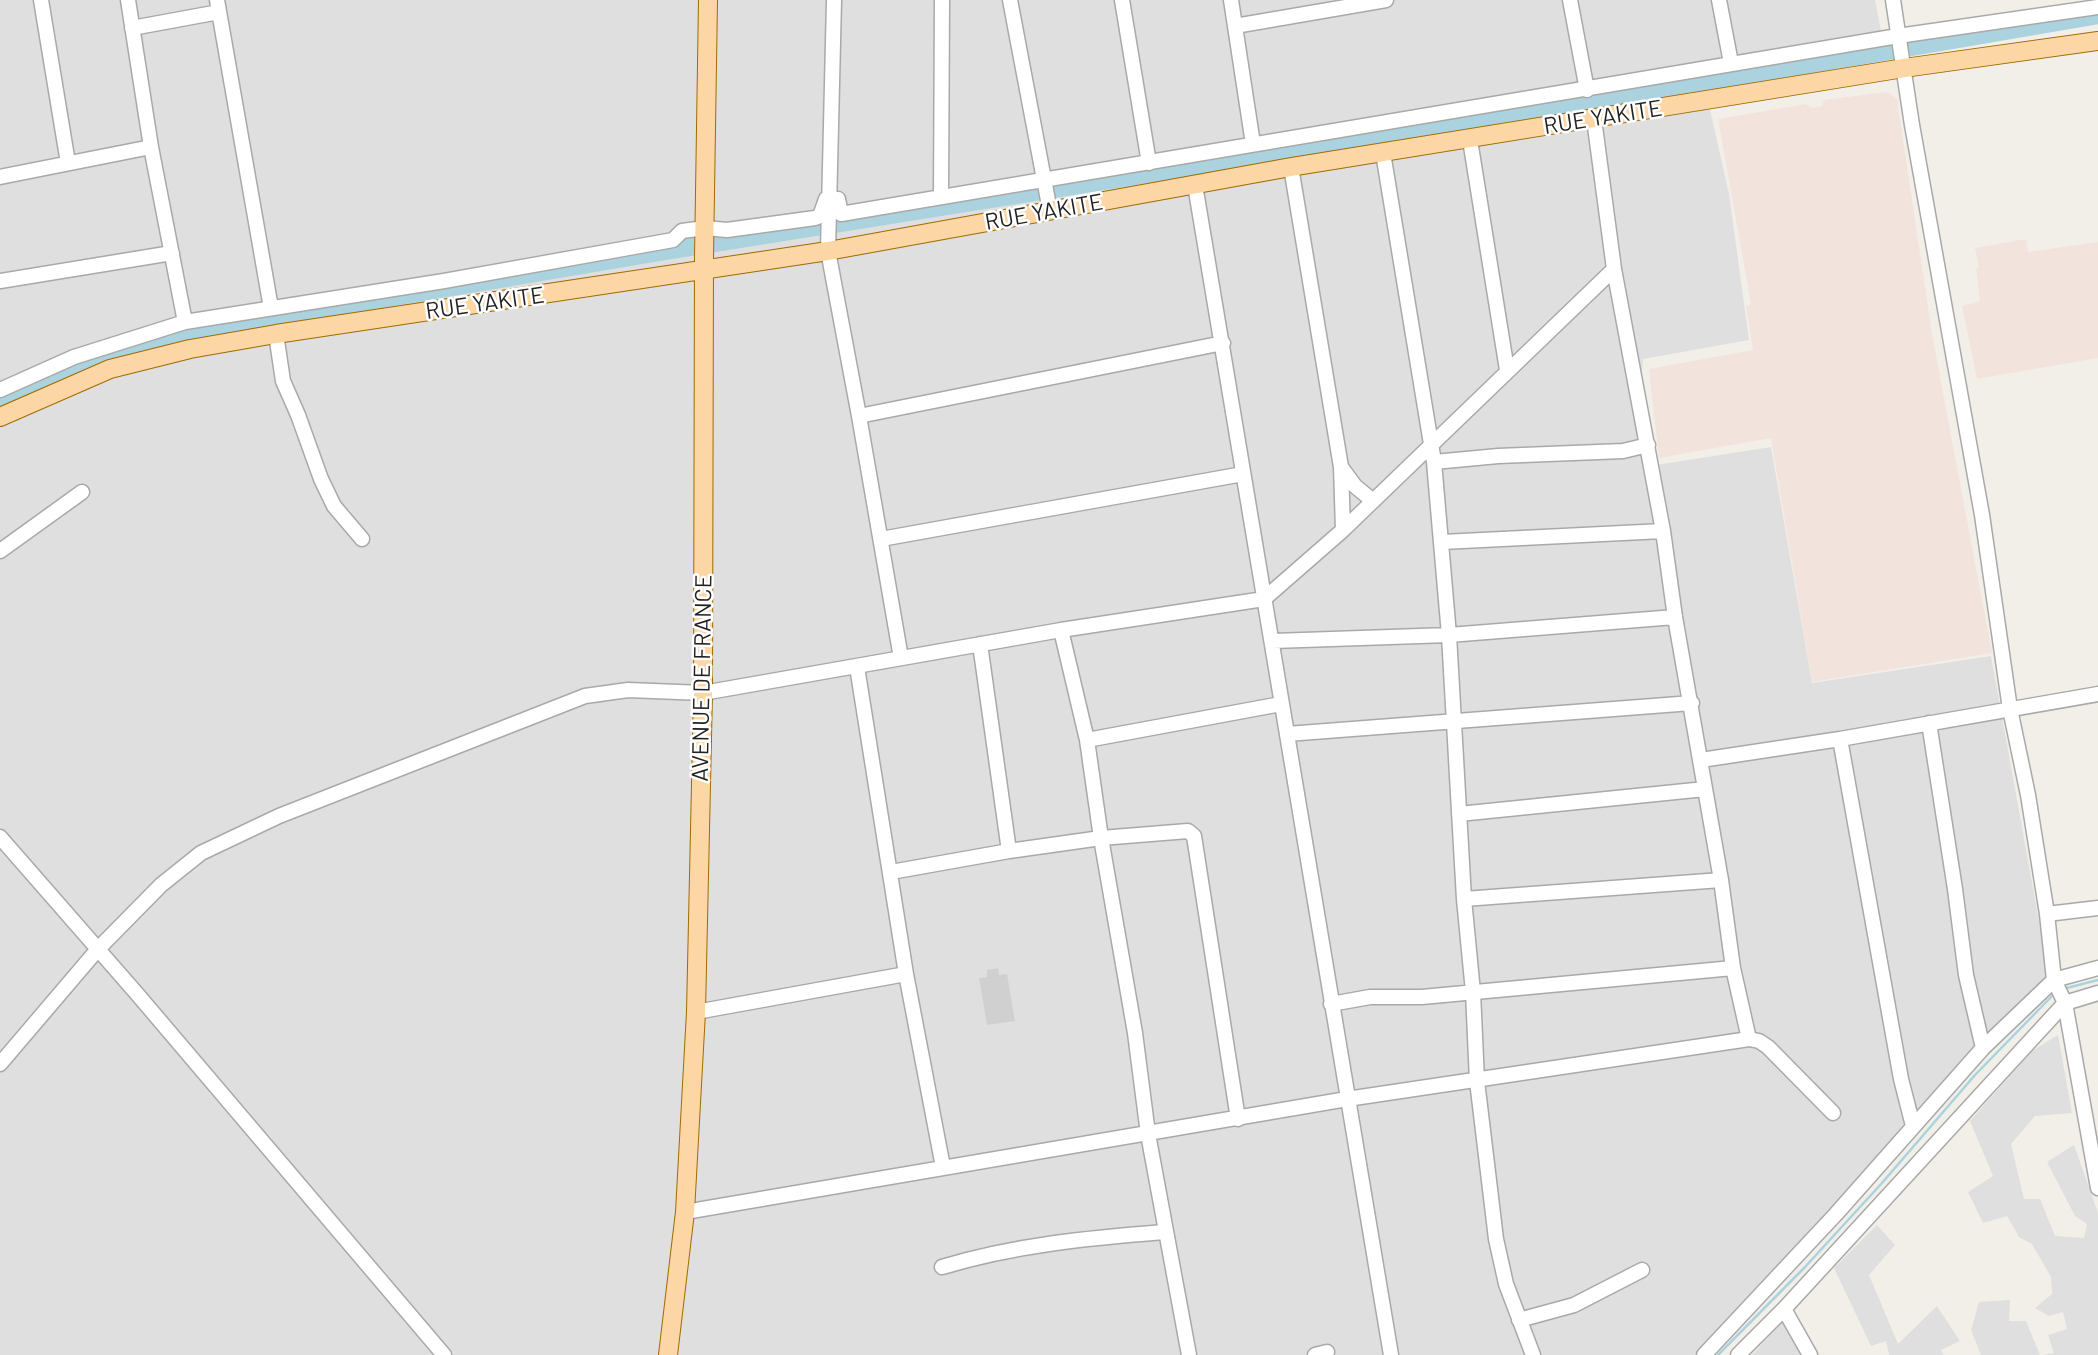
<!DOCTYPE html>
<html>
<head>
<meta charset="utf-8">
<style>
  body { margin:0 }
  canvas { display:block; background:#f2efe9 }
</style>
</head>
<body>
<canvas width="2098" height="1355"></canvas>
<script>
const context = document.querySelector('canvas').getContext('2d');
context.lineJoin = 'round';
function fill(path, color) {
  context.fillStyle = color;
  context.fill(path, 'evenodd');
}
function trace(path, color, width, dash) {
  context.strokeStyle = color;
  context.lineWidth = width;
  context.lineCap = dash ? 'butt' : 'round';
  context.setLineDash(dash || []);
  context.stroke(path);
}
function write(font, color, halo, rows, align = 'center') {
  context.font = font + ' Barlow,sans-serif';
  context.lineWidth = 5;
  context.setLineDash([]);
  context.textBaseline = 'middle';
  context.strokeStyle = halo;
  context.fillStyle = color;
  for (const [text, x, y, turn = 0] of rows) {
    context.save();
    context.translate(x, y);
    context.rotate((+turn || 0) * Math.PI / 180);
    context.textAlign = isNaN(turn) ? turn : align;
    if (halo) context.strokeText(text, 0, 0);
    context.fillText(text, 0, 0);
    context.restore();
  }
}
const residential = new Path2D(`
  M 0,0 L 1875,0 L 1883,42 L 1714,69 L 1709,105 L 1729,194 L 1749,340 L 1643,359 L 1642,374 L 1656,465 L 1771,447 L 1812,683 L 1991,656 L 2050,982 L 1706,1355 L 0,1355 Z
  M 2058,1035 L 2072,1113 L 2035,1116 L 2011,1144 L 2024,1199 L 2040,1199 L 2055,1236 L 2084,1238 L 2087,1224 L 2075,1216 L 2047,1162 L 2074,1145 L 2098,1213 L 2098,1355 L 2043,1355 L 2054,1353 L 2048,1335 L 2067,1329 L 2063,1312 L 2049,1316 L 2035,1308 L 2052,1294 L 2051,1277 L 2032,1244 L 2019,1237 L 2007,1216 L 1983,1223 L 1968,1192 L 1993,1176 L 1970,1121 L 2032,1051 Z
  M 1877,1225 L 1895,1245 L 1869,1275 L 1898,1344 L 1937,1306 L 1960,1341 L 1941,1350 L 1944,1355 L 1889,1355 L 1886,1341 L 1871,1346 L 1834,1268 Z
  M 2010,1300 L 2009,1321 L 2026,1321 L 2040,1355 L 1981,1355 L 1971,1330 L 1979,1302 Z
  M 1786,1318 L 1805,1355 L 1752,1355 Z`);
const religious = new Path2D(`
  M 998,968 L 999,975 L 1007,974 L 1015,1021 L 987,1025 L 979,978 L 987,977 L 987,970 Z`);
const military = new Path2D(`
  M 1887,92 L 1897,99 L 1932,334 L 1992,653 L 1812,682 L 1771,438 L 1659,458 L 1649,369 L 1753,350 L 1746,306 L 1751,304 L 1718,119 L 1806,104 L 1812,108 L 1822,106 L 1824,100 Z
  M 2026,239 L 2028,252 L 2098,242 L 2098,358 L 1977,379 L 1962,306 L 1980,301 L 1976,269 L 1979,267 L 1975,248 Z`);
const stream = new Path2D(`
  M 2063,989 L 2098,980
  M 1718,1355 L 1805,1267 L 1882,1183 L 1975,1075 L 2054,994`);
const river = new Path2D(`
  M 0,398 L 69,368 L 170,335 L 666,251 L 1467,123 L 2098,15`);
const minor = new Path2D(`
  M 41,0 L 68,163
  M 128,0 L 151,147 L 185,322
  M 217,0 L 271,308
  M 834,0 L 828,251 L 859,416 L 901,658
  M 1010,0 L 1050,211
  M 1122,0 L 1149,163
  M 1231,0 L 1253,144
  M 1570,0 L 1587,90
  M 1719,0 L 1731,63
  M 1893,0 L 1912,125 L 1982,515 L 2010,709 L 2028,795 L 2047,914 L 2054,980 L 2065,1003 L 2098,1188
  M 1235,26 L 1386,0
  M 132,28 L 219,12
  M 1594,119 L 1614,269 L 1663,531 L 1675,617 L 1721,880 L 1733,968 L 1749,1039
  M 1470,140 L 1507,370
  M 1383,153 L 1434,462 L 1449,635 L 1464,899 L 1473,992 L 1477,1081 L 1490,1189 L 1496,1239 L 1506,1284 L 1533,1355
  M 1291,167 L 1341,467 L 1343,530
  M 0,177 L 151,147
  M 1195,185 L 1391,1355
  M 941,196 L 942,0
  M 0,281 L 172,253
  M 276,334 L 283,381 L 298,415 L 321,479 L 334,506 L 362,539
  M 0,390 L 74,357 L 185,322 L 444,281 L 673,240 L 682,231 L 705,228 L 727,230 L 815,218 L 820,216 L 826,199 L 838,199 L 841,214 L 1898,36 L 2098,7
  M 859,416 L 1223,343
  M 1434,462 L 1498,456 L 1623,451 L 1648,445
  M 1341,467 L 1355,486 L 1373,501
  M 881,539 L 1243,474
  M 1442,542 L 1663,531
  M 0,551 L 82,492
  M 1061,630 L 1087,740 L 1101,838 L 1135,1033 L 1148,1134 L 1189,1355
  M 1273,641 L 1449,635 L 1675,617
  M 980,644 L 1009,851
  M 857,667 L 906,974 L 943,1167
  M 1929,723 L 1955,889 L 1966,975 L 1983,1048
  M 1287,734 L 1692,703
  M 1840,739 L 1901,1079 L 1913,1126
  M 1087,740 L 1281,704
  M 1701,760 L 1840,739 L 2098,694
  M 1459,814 L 1705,789
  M 0,837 L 138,995 L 444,1355
  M 891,872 L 1009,851 L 1101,838 L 1188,831 L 1194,836 L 1238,1119
  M 1464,899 L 1721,880
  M 2047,914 L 2098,908
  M 1331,1004 L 1370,997 L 1422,997 L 1733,968
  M 696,1012 L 906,974
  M 0,1064 L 98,949 L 161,885 L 201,853 L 279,816 L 585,696 L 628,690 L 703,693 L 1061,630 L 1264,599 L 1343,530 L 1614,269
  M 685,1212 L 1347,1099 L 1749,1039 L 1759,1041 L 1768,1047 L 1833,1113
  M 942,1267 C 1015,1245 1088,1238 1164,1232
  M 1784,1309 L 1810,1355
  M 1519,1320 L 1574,1305 L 1642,1270
  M 1315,1355 L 1327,1352
  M 1704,1355 L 1836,1214 L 1983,1048 L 2054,980 L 2098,968
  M 1738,1355 L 1784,1309 L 2065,1003 L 2098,993`);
const major = new Path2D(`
  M 0,417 L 110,369 L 190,349 L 276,334 L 828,251 L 1291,167 L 1904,68 L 2098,41
  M 668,1355 L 685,1212 L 696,1012 L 703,693 L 704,257 L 708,0`);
const streetNames = [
  ["RUE YAKITE",1603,117,-9],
  ["RUE YAKITE",1044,212,-10],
  ["RUE YAKITE",485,303,-8],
  ["AVENUE DE FRANCE",702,678,-89]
];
fill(residential, '#e0dfdf');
fill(religious, '#d0d0d0');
fill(military, '#f3e3dd');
trace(stream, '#aad3df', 2.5);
trace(river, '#aad3df', 18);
trace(minor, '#a9a9a9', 17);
trace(major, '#a06b00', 20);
trace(minor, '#fff', 14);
trace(major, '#fcd6a4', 18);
write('23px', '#222', '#fff', streetNames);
</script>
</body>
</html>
